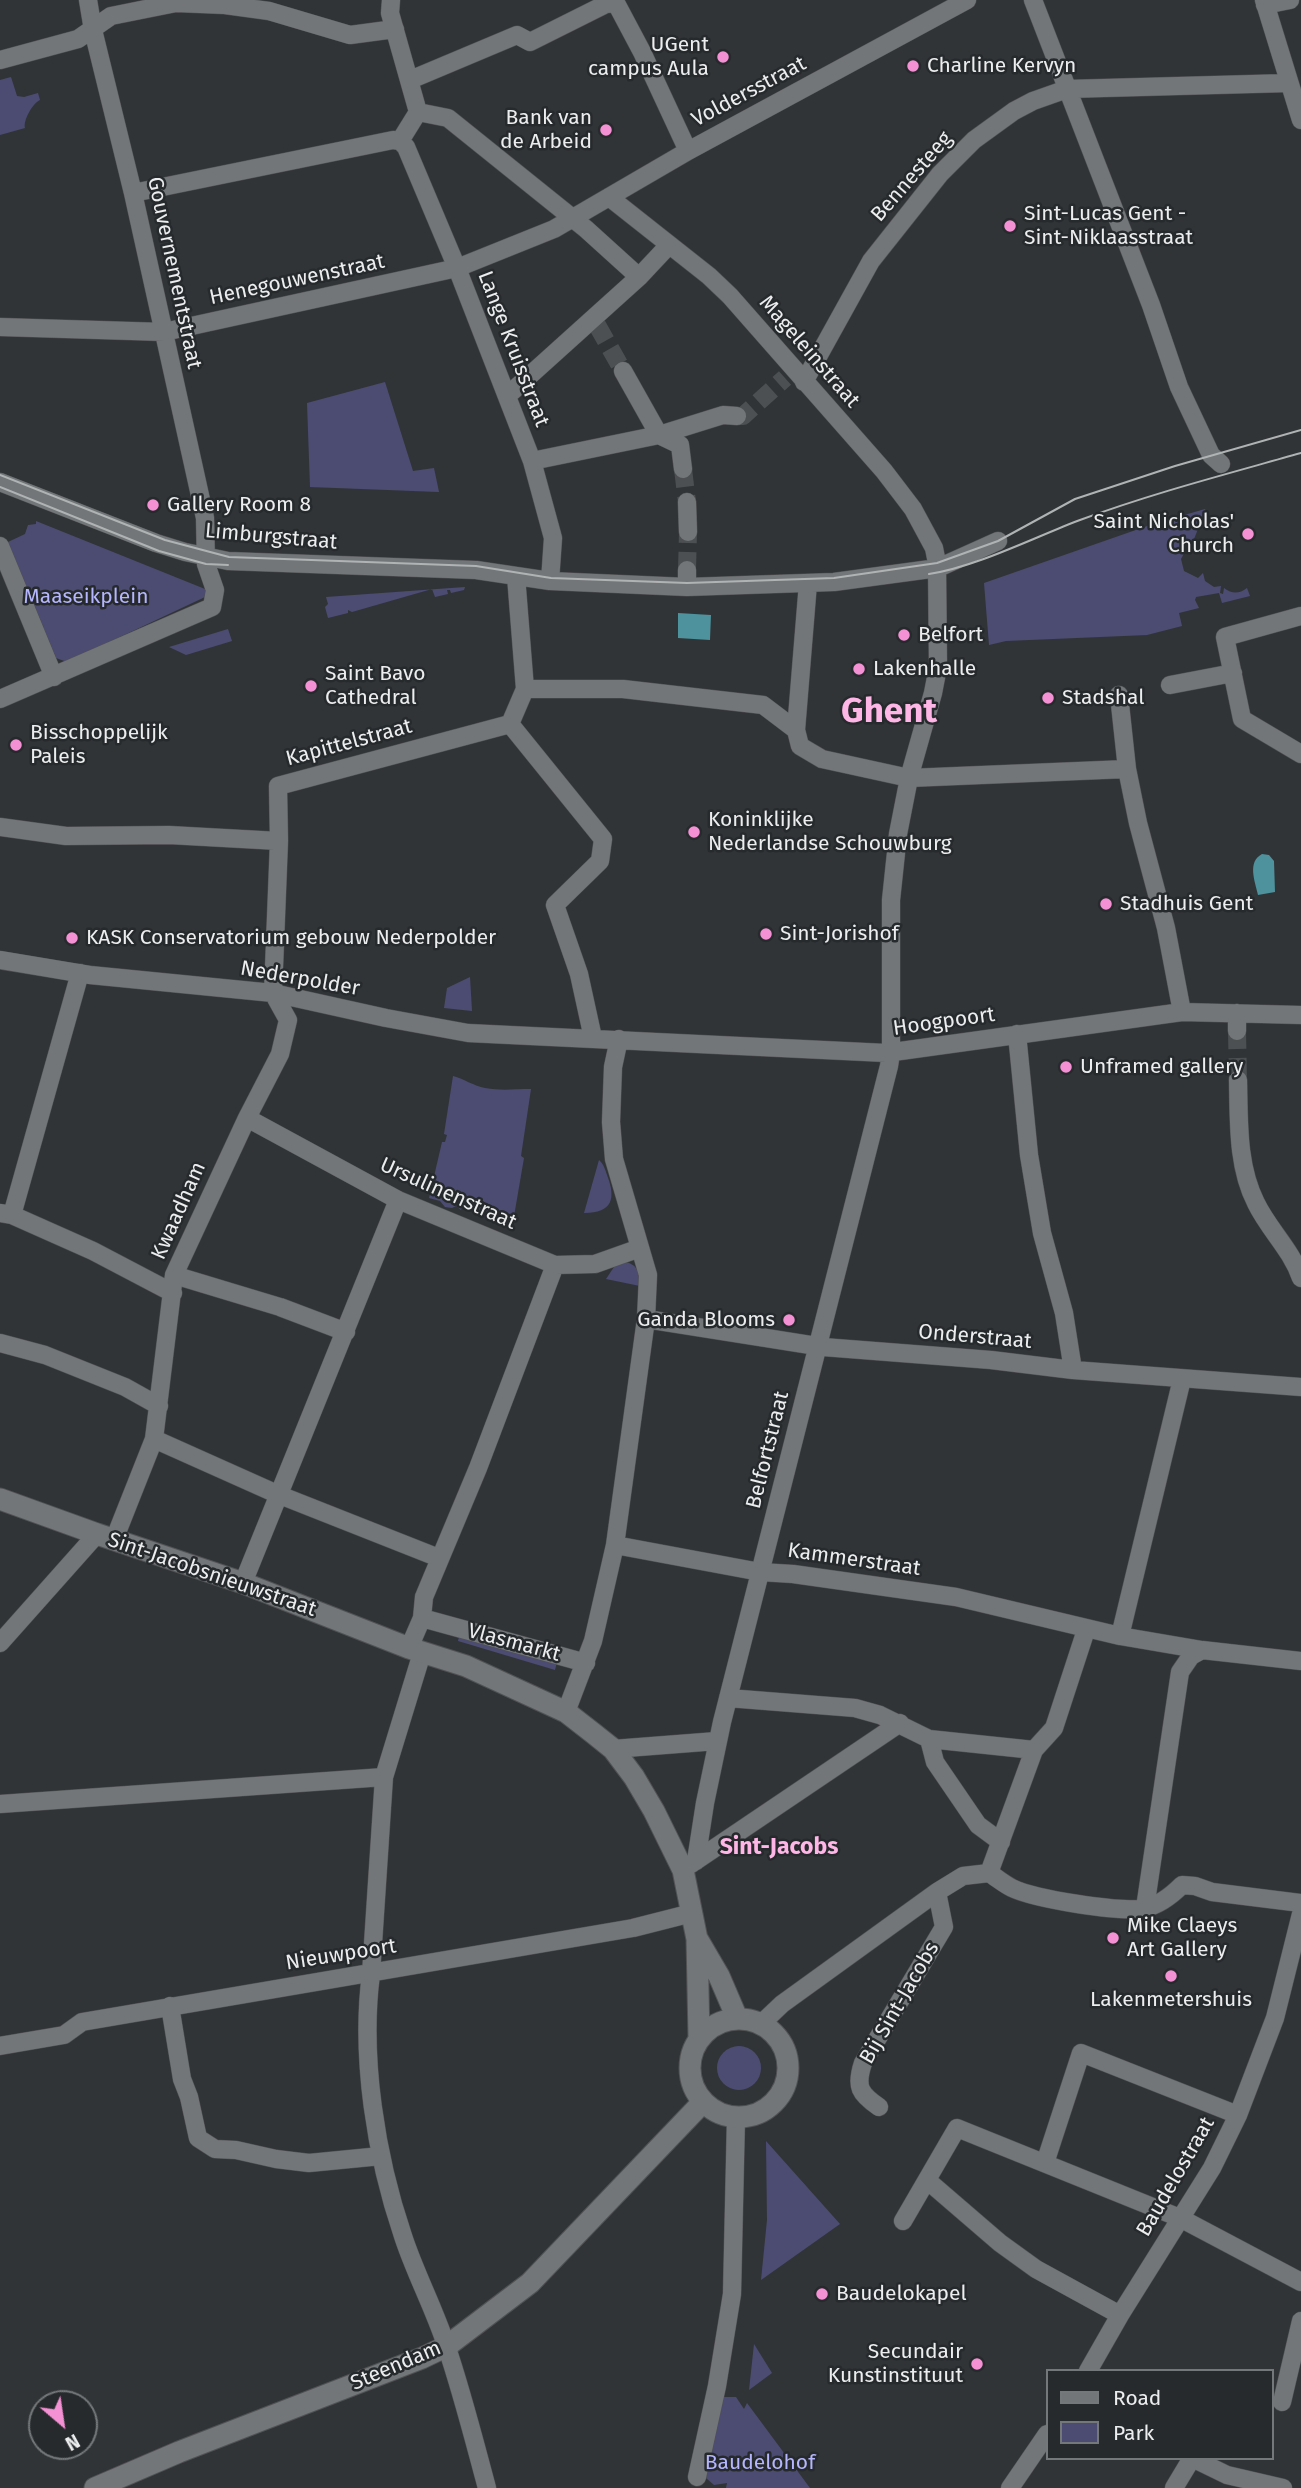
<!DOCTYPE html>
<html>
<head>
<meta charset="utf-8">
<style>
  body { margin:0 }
  #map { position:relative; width:1301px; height:2488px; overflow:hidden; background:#313437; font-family:"Fira Sans",sans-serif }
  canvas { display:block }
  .legend { position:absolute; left:1046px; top:2369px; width:228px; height:91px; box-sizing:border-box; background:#272a2d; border:2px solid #75787a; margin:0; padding:9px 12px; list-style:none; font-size:21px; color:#ebedee }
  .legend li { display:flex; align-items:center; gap:14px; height:35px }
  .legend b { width:35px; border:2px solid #75787a }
  .north { position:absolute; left:28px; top:2390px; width:70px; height:70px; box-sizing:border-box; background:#272a2d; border:2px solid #75787a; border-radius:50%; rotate:151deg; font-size:19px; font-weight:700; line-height:28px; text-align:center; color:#ebedee }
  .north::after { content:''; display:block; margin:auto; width:24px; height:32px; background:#f491d4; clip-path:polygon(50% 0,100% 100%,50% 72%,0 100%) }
</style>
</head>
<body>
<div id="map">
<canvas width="1301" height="2488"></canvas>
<ul class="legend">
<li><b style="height:9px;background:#737679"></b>Road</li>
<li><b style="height:19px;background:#4c4c72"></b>Park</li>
</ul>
<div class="north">N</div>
</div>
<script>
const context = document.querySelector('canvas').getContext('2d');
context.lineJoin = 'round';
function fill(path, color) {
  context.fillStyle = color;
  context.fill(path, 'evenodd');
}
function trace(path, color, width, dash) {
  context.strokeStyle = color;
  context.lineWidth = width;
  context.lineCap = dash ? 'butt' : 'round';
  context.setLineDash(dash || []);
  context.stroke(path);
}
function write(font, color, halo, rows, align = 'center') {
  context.font = font + ' "Fira Sans",sans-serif';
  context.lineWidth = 5;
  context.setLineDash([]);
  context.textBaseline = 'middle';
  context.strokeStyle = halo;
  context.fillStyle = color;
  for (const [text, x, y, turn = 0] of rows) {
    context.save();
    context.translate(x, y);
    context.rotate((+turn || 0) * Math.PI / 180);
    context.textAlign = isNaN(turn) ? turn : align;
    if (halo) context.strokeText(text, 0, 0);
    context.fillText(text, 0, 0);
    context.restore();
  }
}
const green = new Path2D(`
  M 11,77 L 17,96 L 24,97 L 38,93 L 40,100 C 33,103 23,120 25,128 L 0,135 L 0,80 Z
  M 385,382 L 413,471 L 434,468 L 439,492 L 310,487 L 307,403 Z
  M 1205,509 L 1208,516 L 1206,523 L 1201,519 L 1199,521 L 1204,526 L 1198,529 L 1194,539 L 1196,546 L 1188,546 L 1181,559 L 1184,571 L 1198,578 L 1203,573 L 1205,581 L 1214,587 L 1221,586 L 1220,593 L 1223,594 L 1224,588 C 1232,594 1239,594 1247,588 L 1250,596 L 1222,603 L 1219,593 L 1196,597 L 1195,600 L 1199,608 L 1179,613 L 1182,626 L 1147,635 L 1006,641 L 989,645 L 984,583 L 1153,524 Z
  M 36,521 L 205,589 L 205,597 L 67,662 L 56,658 L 8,542 L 25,534 L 28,525 L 36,524 Z
  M 465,587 L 464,590 L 451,593 L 450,590 L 447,590 L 448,594 L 435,597 L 432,589 L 352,612 L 348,610 L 348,613 L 328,618 L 325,607 L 328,604 L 326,597 Z
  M 228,629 L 232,641 L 186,655 L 169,647 Z
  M 470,977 L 472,1011 L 444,1008 L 447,988 Z
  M 453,1076 C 464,1079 474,1086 485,1088 C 501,1091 515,1089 531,1089 L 521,1156 L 524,1158 L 513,1222 L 501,1218 L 492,1221 L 486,1219 L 483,1214 L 478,1215 L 479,1200 L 465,1198 L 461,1210 L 456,1206 L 452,1208 L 445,1207 L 440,1201 L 429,1198 L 442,1142 L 445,1142 L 447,1135 L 444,1134 Z
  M 599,1160 C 604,1165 605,1169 607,1175 C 616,1198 613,1213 584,1213 Z
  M 625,1262 C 639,1265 639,1273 640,1286 L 606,1279 L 616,1264 Z
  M 460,1633 L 557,1662 L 555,1670 L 458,1641 Z
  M717 2068a22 22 0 1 1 44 0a22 22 0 1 1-44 0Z
  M 766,2141 L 840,2224 L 761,2280 L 767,2220 Z
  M 754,2344 L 772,2373 L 749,2390 Z
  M 722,2397 L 736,2397 L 744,2409 L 747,2403 L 810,2488 L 726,2488 L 727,2483 L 714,2485 L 706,2478 Z`);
const water = new Path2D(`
  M 678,613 L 711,615 L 710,640 L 678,638 Z
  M 1262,854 L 1269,855 L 1274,861 L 1275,892 L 1258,895 C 1255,881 1247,862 1262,854 Z`);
const minorTunnel = new Path2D(`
  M 597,325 L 623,371
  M 737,416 L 743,416 L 785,378
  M 683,469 L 687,502
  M 687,570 L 688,532
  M 1237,1031 L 1238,1080`);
const minor = new Path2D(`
  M 391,0 L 390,13 L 418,112 L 400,141
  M 1033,0 L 1151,305 L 1179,387 L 1211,455 L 1221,464
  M 1264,0 L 1301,120
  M 1265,5 L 1290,0
  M 0,60 L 78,39 L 111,16 L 176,3 L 225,5 L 269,11 L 350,35 L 395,29
  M 410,80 L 517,35 L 530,42 L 606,4 L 616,3 L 642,52 L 688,151
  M 418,112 L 448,118 L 586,229 L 639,277
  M 400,141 L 406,147 L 457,268 L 532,461 L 553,538 L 550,581
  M 133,193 L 393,140 L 400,141
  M 609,197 L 709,276 L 730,296 L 884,471 L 913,509 L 934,548 L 937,563 L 938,667 L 933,693 L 909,778 L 898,834 L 891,900 L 891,1053 L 889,1066 L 722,1722 L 705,1803 L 696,1861
  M 0,327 L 164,332 L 457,268 L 554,229 L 688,151 L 967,0
  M 623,371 L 659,435 L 680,445 L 683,469
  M 804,382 L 871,261 L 940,174 L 974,140 L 1014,111 L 1033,101 L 1067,89 L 1289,83
  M 507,396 L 639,277 L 669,245
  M 532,461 L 659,435 L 723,415 L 737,416
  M 0,482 L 156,543 L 185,552 L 228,561 L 476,570 L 550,581 L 687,587 L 834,582 L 938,568 L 998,541
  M 687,502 L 688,532
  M 0,546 L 54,677
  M 808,583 L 796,730 L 800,746 L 822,759 L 909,778 L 1127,769 L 1119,695
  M 687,587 L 687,570
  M 1301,616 L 1225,637 L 1242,719 L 1301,754
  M 1170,685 L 1233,673
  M 525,689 L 623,689 L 763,705 L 796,730
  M 0,699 L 212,607 L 215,590 L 206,564 L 205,518 L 133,193 L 93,30 L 88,0
  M 510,724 L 603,839 L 600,861 L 555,905 L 579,974 L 593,1038
  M 510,724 L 525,689 L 516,576
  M 1127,769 L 1138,823 L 1166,928 L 1182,1012
  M 0,827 L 66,836 L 169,835 L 279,841
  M 0,960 L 90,975 L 273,993 L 386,1018 L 468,1033 L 886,1053 L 1182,1012 L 1301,1015
  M 1237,1013 L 1237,1031
  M 1017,1034 L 1029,1155 L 1042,1233 L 1064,1313 L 1073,1370
  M 1238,1080 C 1239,1121 1237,1166 1256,1203 C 1269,1230 1291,1249 1301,1278
  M 247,1118 L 398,1200 L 555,1265 L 595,1264 L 640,1248
  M 0,1213 L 12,1215 L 93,1251 L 173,1293
  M 12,1215 L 80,973
  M 174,1275 L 280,1307 L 346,1332
  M 646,1319 L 823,1347 L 991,1360 L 1073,1370 L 1301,1387
  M 0,1343 L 45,1355 L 125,1387 L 159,1406
  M 154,1439 L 277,1494 L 439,1558
  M 114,1540 L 154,1439 L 174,1275 L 247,1118 L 280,1054 L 288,1020 L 273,993 L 279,841 L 278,786 L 510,724
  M 615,1545 L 760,1572 L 793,1574 L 956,1597 L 1120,1636 L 1202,1650 L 1301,1661
  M 243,1583 L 398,1200
  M 422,1618 L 586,1663
  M 1120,1636 L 1182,1379
  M 0,1643 L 97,1534
  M 409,1648 L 422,1618 L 424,1597 L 478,1468 L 555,1265
  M 422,1653 L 384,1777 L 371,1974 C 360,2057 376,2157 403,2236 C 415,2273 434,2308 446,2345 C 462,2392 474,2440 487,2488
  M 728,1698 L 855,1708 L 880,1715 L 929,1739 L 1034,1750
  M 566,1712 L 593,1641 L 615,1545 L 646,1319 L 648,1275 L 614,1159 L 611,1122 L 613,1067 L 619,1039
  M 929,1739 L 935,1762 L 978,1825 L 1001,1842
  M 613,1749 L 717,1741
  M 0,1804 L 384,1777
  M 691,1864 L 900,1723
  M 989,1873 C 997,1878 1004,1884 1012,1888 C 1035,1899 1120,1913 1145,1908 C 1160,1905 1172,1895 1182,1885 L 1195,1886 L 1212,1892 L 1301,1903
  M 989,1873 L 1034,1750 L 1054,1728 L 1086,1630
  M 1145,1908 L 1180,1672 L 1191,1656 L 1202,1650
  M 170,2006 L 182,2079 L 189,2097 L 198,2138 L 215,2149 L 236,2150 L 276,2159 L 309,2163 L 381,2156
  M 762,2023 L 782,2004 L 937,1892 L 963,1876 L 989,1873
  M 0,2046 L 64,2035 L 82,2022 L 633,1928 L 692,1913
  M 879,2107 C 860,2094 855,2087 863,2063 L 944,1927 L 937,1892
  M 1045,2163 L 1081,2053 L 1238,2115
  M 928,2181 L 1000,2243 L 1036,2269 L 1120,2315
  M 903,2221 L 957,2128 L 1180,2218 L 1301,2282
  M 1088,2371 L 1120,2315 L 1212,2168 L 1238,2115 L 1275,2018 L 1301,1914
  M 1282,2402 L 1301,2321
  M 1192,2458 L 1227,2475 L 1283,2488
  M 697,2477 L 717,2386 L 732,2294 L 736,2117
  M 1010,2488 L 1047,2434
  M 1174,2488 L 1192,2458`);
const tertiary = new Path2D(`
  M 0,1499 L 97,1534 L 243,1583 L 409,1648 L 466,1666 L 566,1712 L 593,1733 L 613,1749 L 634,1777 L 654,1811 L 683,1870 L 697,1939 L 699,2038
  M 698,1940 L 719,1976 L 737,2018
  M690 2068a49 49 0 1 1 98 0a49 49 0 1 1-98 0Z
  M 95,2488 L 179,2452 L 422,2358 L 447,2346 L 530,2283 L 703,2102`);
const tram = new Path2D(`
  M 0,475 L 165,540 L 229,557 L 476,566 L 551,578 L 687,583 L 834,578 L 937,563 L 998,541 L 1075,499 L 1175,466 L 1301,430
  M 0,487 L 159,551 L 206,564 L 228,565
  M 929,574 C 976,567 1035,537 1080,520 C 1153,493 1227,474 1301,453`);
const markers = [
  [723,57,7,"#f491d4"],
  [913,66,7,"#f491d4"],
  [606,130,7,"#f491d4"],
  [1010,226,7,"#f491d4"],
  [153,505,7,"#f491d4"],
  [1248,534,7,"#f491d4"],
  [904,635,7,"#f491d4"],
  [859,669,7,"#f491d4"],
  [311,686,7,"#f491d4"],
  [1048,698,7,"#f491d4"],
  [16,745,7,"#f491d4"],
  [694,832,7,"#f491d4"],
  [1106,904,7,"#f491d4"],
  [766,934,7,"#f491d4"],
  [72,938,7,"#f491d4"],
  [1066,1067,7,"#f491d4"],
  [789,1320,7,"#f491d4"],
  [1113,1938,7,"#f491d4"],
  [1171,1976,7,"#f491d4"],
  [822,2294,7,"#f491d4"],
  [977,2364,7,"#f491d4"]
];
const poiNames = [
  ["UGent",709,45,"right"],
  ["campus Aula",709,69,"right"],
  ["Charline Kervyn",927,66],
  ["Bank van",592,118,"right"],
  ["de Arbeid",592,142,"right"],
  ["Sint-Lucas Gent -",1024,214],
  ["Sint-Niklaasstraat",1024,238],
  ["Gallery Room 8",167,505],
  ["Saint Nicholas'",1234,522,"right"],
  ["Church",1234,546,"right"],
  ["Belfort",918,635],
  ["Lakenhalle",873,669],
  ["Saint Bavo",325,674],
  ["Cathedral",325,698],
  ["Stadshal",1062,698],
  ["Bisschoppelijk",30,733],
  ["Paleis",30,757],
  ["Koninklijke",708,820],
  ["Nederlandse Schouwburg",708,844],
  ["Stadhuis Gent",1120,904],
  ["Sint-Jorishof",780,934],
  ["KASK Conservatorium gebouw Nederpolder",86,938],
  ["Unframed gallery",1080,1067],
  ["Ganda Blooms",775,1320,"right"],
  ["Mike Claeys",1127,1926],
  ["Art Gallery",1127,1950],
  ["Lakenmetershuis",1171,2000,"center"],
  ["Baudelokapel",836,2294],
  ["Secundair",963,2352,"right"],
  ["Kunstinstituut",963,2376,"right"]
];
const streetNames = [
  ["Voldersstraat",749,92,-28],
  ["Bennesteeg",912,177,-49],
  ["Gouvernementstraat",174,273,78],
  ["Henegouwenstraat",297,280,-12],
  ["Lange Kruisstraat",513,349,69],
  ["Mageleinstraat",809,352,49],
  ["Limburgstraat",271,537,5],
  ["Kapittelstraat",349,743,-15],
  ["Nederpolder",300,979,10],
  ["Hoogpoort",944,1022,-8],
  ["Ursulinenstraat",448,1194,24],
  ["Kwaadham",179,1211,-66],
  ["Onderstraat",975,1337,5],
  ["Belfortstraat",768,1450,-76],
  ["Kammerstraat",854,1560,8],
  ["Sint-Jacobsnieuwstraat",212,1575,19],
  ["Vlasmarkt",514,1643,15],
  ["Nieuwpoort",341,1955,-9],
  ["Bij Sint-Jacobs",900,2003,-60],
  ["Baudelostraat",1176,2177,-60],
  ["Steendam",396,2366,-23]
];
const parkNames = [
  ["Maaseikplein",86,597],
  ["Baudelohof",760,2463]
];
const neighbourhoodNames = [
  ["Sint-Jacobs",779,1848]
];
const townNames = [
  ["Ghent",889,712]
];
fill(green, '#4c4c72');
fill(water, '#4d929c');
trace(minorTunnel, '#4d5052', 18, [18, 9]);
trace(minor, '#505254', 19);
trace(tertiary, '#505254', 23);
trace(minor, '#737679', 18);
trace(tertiary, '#737679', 21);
trace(tram, '#b0b3b4', 2);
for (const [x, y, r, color] of markers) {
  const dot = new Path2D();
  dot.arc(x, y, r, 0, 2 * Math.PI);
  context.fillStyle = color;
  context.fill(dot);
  trace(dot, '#272a2d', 2.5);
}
write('21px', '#ebedee', '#272a2d', poiNames, 'left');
write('21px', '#ebedee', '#272a2d', streetNames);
write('21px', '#b5b6fe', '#272a2d', parkNames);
write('bold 23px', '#fdb6e5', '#272a2d', neighbourhoodNames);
write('bold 35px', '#fdb6e5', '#272a2d', townNames);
</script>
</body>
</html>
